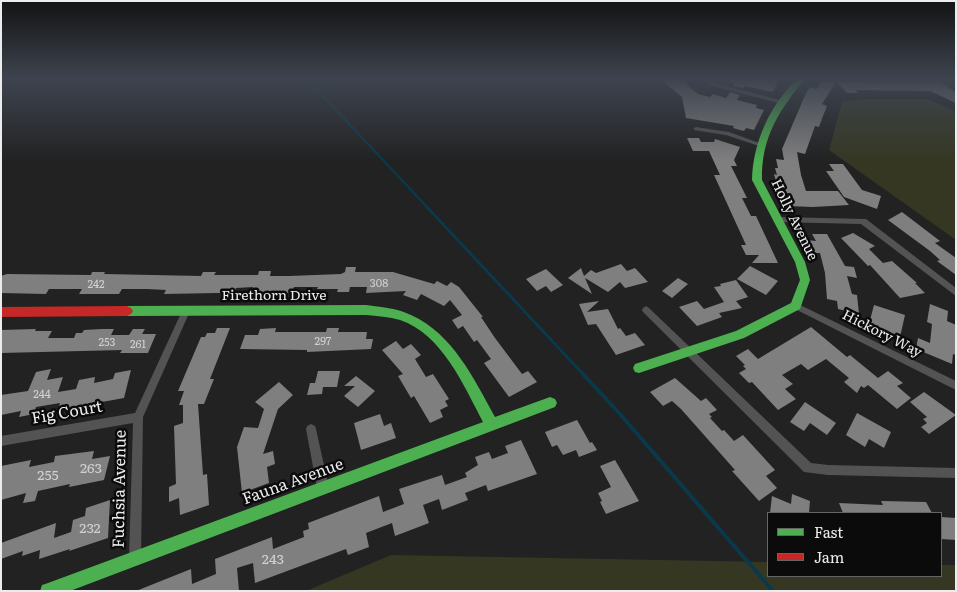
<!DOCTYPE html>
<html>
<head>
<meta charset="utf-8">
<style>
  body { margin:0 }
  #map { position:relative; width:957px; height:592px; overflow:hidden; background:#222; font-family:Literata,serif }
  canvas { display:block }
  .frame { position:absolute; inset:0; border:2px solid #ececee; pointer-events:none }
  .legend { position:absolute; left:767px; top:512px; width:175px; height:65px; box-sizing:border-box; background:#0b0b0c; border:1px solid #656566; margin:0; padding:6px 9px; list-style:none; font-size:15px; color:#ececee }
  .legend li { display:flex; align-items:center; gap:10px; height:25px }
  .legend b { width:25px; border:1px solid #656566 }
</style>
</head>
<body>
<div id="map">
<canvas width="957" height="592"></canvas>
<div class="frame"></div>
<ul class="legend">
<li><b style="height:6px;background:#4caf50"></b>Fast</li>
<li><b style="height:6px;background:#c62828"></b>Jam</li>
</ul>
</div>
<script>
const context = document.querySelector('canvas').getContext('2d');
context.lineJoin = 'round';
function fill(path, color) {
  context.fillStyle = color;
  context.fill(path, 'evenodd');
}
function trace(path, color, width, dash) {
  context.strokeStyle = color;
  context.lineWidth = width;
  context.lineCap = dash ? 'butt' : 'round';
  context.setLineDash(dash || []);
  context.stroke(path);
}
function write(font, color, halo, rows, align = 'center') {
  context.font = font + ' Literata,serif';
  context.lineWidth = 5;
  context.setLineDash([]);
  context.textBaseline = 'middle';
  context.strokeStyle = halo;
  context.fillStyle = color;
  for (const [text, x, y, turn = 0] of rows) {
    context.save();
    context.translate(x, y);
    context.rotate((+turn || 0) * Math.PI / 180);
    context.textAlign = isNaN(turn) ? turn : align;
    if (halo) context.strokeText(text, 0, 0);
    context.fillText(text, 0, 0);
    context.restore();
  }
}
const green = new Path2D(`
  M 861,99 L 928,99 L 956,112 L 956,240 L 829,150 L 842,102 Z
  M 391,555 L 768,562 L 768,576 L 941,576 L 941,565 L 956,565 L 956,591 L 306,591 Z`);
const streamFar2 = new Path2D(`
  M 307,79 L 427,207`);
const streamFar1 = new Path2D(`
  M 426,206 L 583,374`);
const stream = new Path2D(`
  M 582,373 L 620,414 L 773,591`);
const building = new Path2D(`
  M 660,79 L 685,79 L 688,86 L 698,94 L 710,97 L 713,94 L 726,98 L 730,92 L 740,95 L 737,100 L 757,105 L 756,108 L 764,110 L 754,130 L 746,128 L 744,131 L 733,128 L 734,126 L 686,118 L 682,97 Z
  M 730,79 L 779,79 L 773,92 L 745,86 L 743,88 L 733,86 L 735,83 L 730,82 Z
  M 939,81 L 956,92 L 956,103 L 930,91 L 856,90 L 858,93 L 847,93 L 837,82 Z
  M 821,82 L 836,82 L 822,104 L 827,106 L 823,116 L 819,127 L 815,126 L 805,154 L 797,152 L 801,175 L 806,191 L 838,191 L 849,205 L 813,207 L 787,206 L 778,189 L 774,174 L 777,175 L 775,168 L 778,168 L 776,159 L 784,160 L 782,149 L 806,93 L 810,87 L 817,89 Z
  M 687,138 L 699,138 L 701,142 L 714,142 L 715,139 L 740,147 L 734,160 L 737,166 L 731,166 L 747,198 L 742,198 L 751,216 L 756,216 L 778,263 L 752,263 L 759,255 L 746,255 L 741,245 L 746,245 L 714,175 L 720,175 L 709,151 L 693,151 Z
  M 829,164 L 843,164 L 862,190 L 881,196 L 877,209 L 844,197 L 826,171 L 834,171 Z
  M 902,212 L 940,241 L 935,243 L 956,258 L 956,275 L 937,261 L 940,260 L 930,251 L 888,220 Z
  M 853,233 L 875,246 L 869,249 L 883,263 L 892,261 L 917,283 L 915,283 L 925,293 L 900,298 L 870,265 L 868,266 L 841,238 Z
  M 812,234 L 827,234 L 845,266 L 854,267 L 857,278 L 847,276 L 852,294 L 857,295 L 859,314 L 838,309 L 837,301 L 827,299 L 825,273 L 820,253 L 813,253 L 807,240 L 816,241 Z
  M 621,264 L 627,271 L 635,268 L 648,282 L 625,288 L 620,282 L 608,292 L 585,278 L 592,294 L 568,278 L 581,268 L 584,276 L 591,270 L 596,273 Z
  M 750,266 L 778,281 L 766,295 L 737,279 Z
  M 346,267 L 356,267 L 355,272 L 393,272 L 434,284 L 437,281 L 447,286 L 451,282 L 459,287 L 483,317 L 481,317 L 495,338 L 522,374 L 528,371 L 537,382 L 509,397 L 484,363 L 491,359 L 477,340 L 474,342 L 463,326 L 458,329 L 452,320 L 462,315 L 450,300 L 444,306 L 421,294 L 417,300 L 403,295 L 406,291 L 366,293 L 367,287 L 350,287 L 349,292 L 337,292 L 338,289 L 317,289 L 318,287 L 294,287 L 292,293 L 252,293 L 253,287 L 236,288 L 234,293 L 218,293 L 164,294 L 166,290 L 147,289 L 122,289 L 119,294 L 79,294 L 82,289 L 49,289 L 46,294 L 1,293 L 1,276 L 7,274 L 91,275 L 92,272 L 105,272 L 104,274 L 201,276 L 203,272 L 216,272 L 214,275 L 258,275 L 259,271 L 271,271 L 270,276 L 289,276 L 341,274 L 345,272 Z
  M 546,269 L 563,285 L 551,292 L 546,286 L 537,291 L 526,279 Z
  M 678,278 L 688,284 L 672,298 L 662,291 Z
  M 736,280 L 748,297 L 736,301 L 742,308 L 719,313 L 722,317 L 697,326 L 679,307 L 697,301 L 704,309 L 724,302 L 714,287 L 721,286 L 720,284 Z
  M 599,301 L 587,312 L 608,309 L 618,329 L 620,328 L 626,336 L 635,333 L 645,345 L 616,355 L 596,324 L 588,325 L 579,304 Z
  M 930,304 L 948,311 L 947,321 L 956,325 L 956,355 L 953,354 L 952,364 L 916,349 L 918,338 L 930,343 L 932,324 L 927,322 Z
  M 874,305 L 905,315 L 900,337 L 869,324 Z
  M 811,327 L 847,357 L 850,355 L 878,378 L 888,371 L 903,383 L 897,386 L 911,398 L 897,409 L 868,385 L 864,388 L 861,386 L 857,393 L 844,382 L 849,378 L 826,359 L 808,370 L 801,364 L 782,375 L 793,384 L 785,389 L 796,399 L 778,410 L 752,382 L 749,383 L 739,373 L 746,369 L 743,366 L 745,365 L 736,356 L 748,349 L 758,359 Z
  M 217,328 L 230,328 L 210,379 L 214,379 L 204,404 L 198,404 L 203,475 L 207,474 L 209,505 L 180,515 L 179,498 L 169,502 L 169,487 L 176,484 L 174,426 L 183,423 L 183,405 L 179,405 L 184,391 L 178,391 L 201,337 L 205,337 L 207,333 L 215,333 Z
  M 276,328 L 275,332 L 326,332 L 327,328 L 339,328 L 338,332 L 367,332 L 366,339 L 373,339 L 371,349 L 307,352 L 307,350 L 240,349 L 245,335 L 258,335 L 260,329 Z
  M 36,329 L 35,331 L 52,331 L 48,338 L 74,338 L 76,333 L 82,333 L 84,330 L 102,329 L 114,329 L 111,335 L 129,335 L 133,329 L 145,329 L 142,334 L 156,334 L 148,353 L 120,353 L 122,350 L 1,353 L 1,330 Z
  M 396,341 L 403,349 L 411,344 L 421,355 L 415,359 L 426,377 L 433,374 L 449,399 L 445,401 L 448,406 L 440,410 L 443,417 L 430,423 L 414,396 L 411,398 L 398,376 L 403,374 L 382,350 Z
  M 51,369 L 47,380 L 63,377 L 58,392 L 76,389 L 79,380 L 95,377 L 94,383 L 113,379 L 115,373 L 131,370 L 124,398 L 58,410 L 60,403 L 36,407 L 34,414 L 19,417 L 21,411 L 1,415 L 1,395 L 28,391 L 36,372 Z
  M 318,371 L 340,371 L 337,387 L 323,387 L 322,394 L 307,395 L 310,383 L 315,383 Z
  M 356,376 L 375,391 L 358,407 L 344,396 L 355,386 L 344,386 Z
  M 675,378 L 701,401 L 706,398 L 717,410 L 709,414 L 712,417 L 710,418 L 722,431 L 724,430 L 734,441 L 743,435 L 775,470 L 766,476 L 777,488 L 759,501 L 732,471 L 735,470 L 681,409 L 672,401 L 663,406 L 650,392 Z
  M 279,382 L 293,395 L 278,409 L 263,454 L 273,451 L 275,464 L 267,467 L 269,483 L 242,493 L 237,447 L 244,427 L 258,428 L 264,409 L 255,402 Z
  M 924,392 L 956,415 L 929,434 L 921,427 L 927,423 L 923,419 L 927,417 L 910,402 Z
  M 805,402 L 836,423 L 827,435 L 810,423 L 804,431 L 790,422 Z
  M 857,413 L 891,432 L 884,448 L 869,439 L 865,447 L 846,435 Z
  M 380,414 L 384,426 L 391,423 L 396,438 L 361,450 L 354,423 Z
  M 577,420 L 590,443 L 592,442 L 597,450 L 579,457 L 576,450 L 563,455 L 557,445 L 552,447 L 545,432 Z
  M 521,440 L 537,474 L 488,491 L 486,485 L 465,493 L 468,500 L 442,510 L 439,499 L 423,505 L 429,523 L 395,536 L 392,523 L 366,533 L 369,547 L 348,555 L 346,549 L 255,583 L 253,563 L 237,568 L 239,591 L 136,591 L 191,569 L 192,584 L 216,574 L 215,559 L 272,537 L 273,549 L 304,537 L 303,531 L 309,529 L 308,523 L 379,496 L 383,512 L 404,504 L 399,489 L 442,475 L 445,485 L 467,477 L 465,473 L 478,465 L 475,457 L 489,452 L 492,459 L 508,453 L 505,446 Z
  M 94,451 L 92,459 L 110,456 L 104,480 L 69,487 L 70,484 L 38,491 L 35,501 L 23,503 L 26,493 L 1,500 L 1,466 L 31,460 L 29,467 L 54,462 L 55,456 Z
  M 615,460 L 639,501 L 606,514 L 600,502 L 602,501 L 598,493 L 611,487 L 600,466 Z
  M 792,494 L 810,501 L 809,513 L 770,513 L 772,496 L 791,504 Z
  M 110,500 L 108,538 L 69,551 L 70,549 L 39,559 L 40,550 L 22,556 L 23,551 L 1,559 L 1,543 L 56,523 L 54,538 L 71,532 L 73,520 L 85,516 L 86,508 Z
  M 881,501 L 926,502 L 932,513 L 843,513 L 839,503 L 883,505 Z
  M 941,517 L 956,518 L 956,540 L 941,539 Z`);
const street = new Path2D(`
  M 952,79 L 956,79 L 956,82 Z
  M 711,82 L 784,101 L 785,102 L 782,104 L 709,85 L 709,83 Z
  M 696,127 L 729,132 L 765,145 L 762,147 L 726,135 L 694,130 L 694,128 Z
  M 779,217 L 866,219 L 956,288 L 956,296 L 861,224 L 776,222 L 775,220 Z
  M 796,303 L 956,381 L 956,390 L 793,308 L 792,306 L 793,304 Z
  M 646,306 L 649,308 L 811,463 L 828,465 L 956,468 L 956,478 L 828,475 L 804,472 L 643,312 L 642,310 L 643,308 Z
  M 186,307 L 189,309 L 190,311 L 143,417 L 141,558 L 139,562 L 135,564 L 131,562 L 129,558 L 133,423 L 1,446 L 1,436 L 135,413 L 182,311 L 183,309 Z
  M 311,424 L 315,426 L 316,429 L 329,488 L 327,492 L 323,494 L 319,492 L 317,488 L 306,429 L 307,426 Z`);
const fast = new Path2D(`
  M 797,79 L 805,79 C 779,110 761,138 762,180 L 805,262 L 810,280 L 800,309 L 744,338 L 639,373 L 635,372 L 633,368 L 635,364 L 736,331 L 791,303 L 800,280 L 795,262 L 752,180 C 753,142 770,105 797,79 Z
  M 366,305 C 381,307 397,308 411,315 C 453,334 474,379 495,417 L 550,397 L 555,399 L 557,403 L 555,407 L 70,591 L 40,591 L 42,585 L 48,583 L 483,422 C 464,386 442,334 400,320 C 389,317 377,316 366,315 L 127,316 L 123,314 L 121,311 L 123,308 L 127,306 Z`);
const jam = new Path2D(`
  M 127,306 L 131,308 L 133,311 L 131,314 L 127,316 L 1,317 L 1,307 Z`);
const numberNames = [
  ["308",379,284],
  ["242",96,285],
  ["297",323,342],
  ["253",107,343],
  ["261",138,345],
  ["244",42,395]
];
const streetNames = [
  ["Holly Avenue",794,220,64],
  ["Firethorn Drive",274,296],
  ["Hickory Way",882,334,27]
];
const nearNumbernames = [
  ["263",91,469],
  ["255",48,476],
  ["232",90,529],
  ["243",273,560]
];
const nearStreetnames = [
  ["Fig Court",67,413,-10],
  ["Fauna Avenue",293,482,-20],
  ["Fuchsia Avenue",120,489,-89]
];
fill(green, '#353722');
trace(streamFar2, '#09394a', 2.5);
trace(streamFar1, '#09394a', 3);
trace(stream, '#09394a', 4);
fill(building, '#807f7f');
fill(street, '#535354');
fill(fast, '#4caf50');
fill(jam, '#c62828');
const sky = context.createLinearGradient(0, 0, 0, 162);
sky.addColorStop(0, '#131313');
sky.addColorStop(0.49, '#3e444f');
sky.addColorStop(1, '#3e444f00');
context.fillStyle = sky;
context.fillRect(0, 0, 957, 162);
write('11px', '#d1d1d2', null, numberNames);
write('14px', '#ececee', '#0b0b0c', streetNames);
write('14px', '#d1d1d2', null, nearNumbernames);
write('16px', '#ececee', '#0b0b0c', nearStreetnames);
</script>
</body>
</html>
